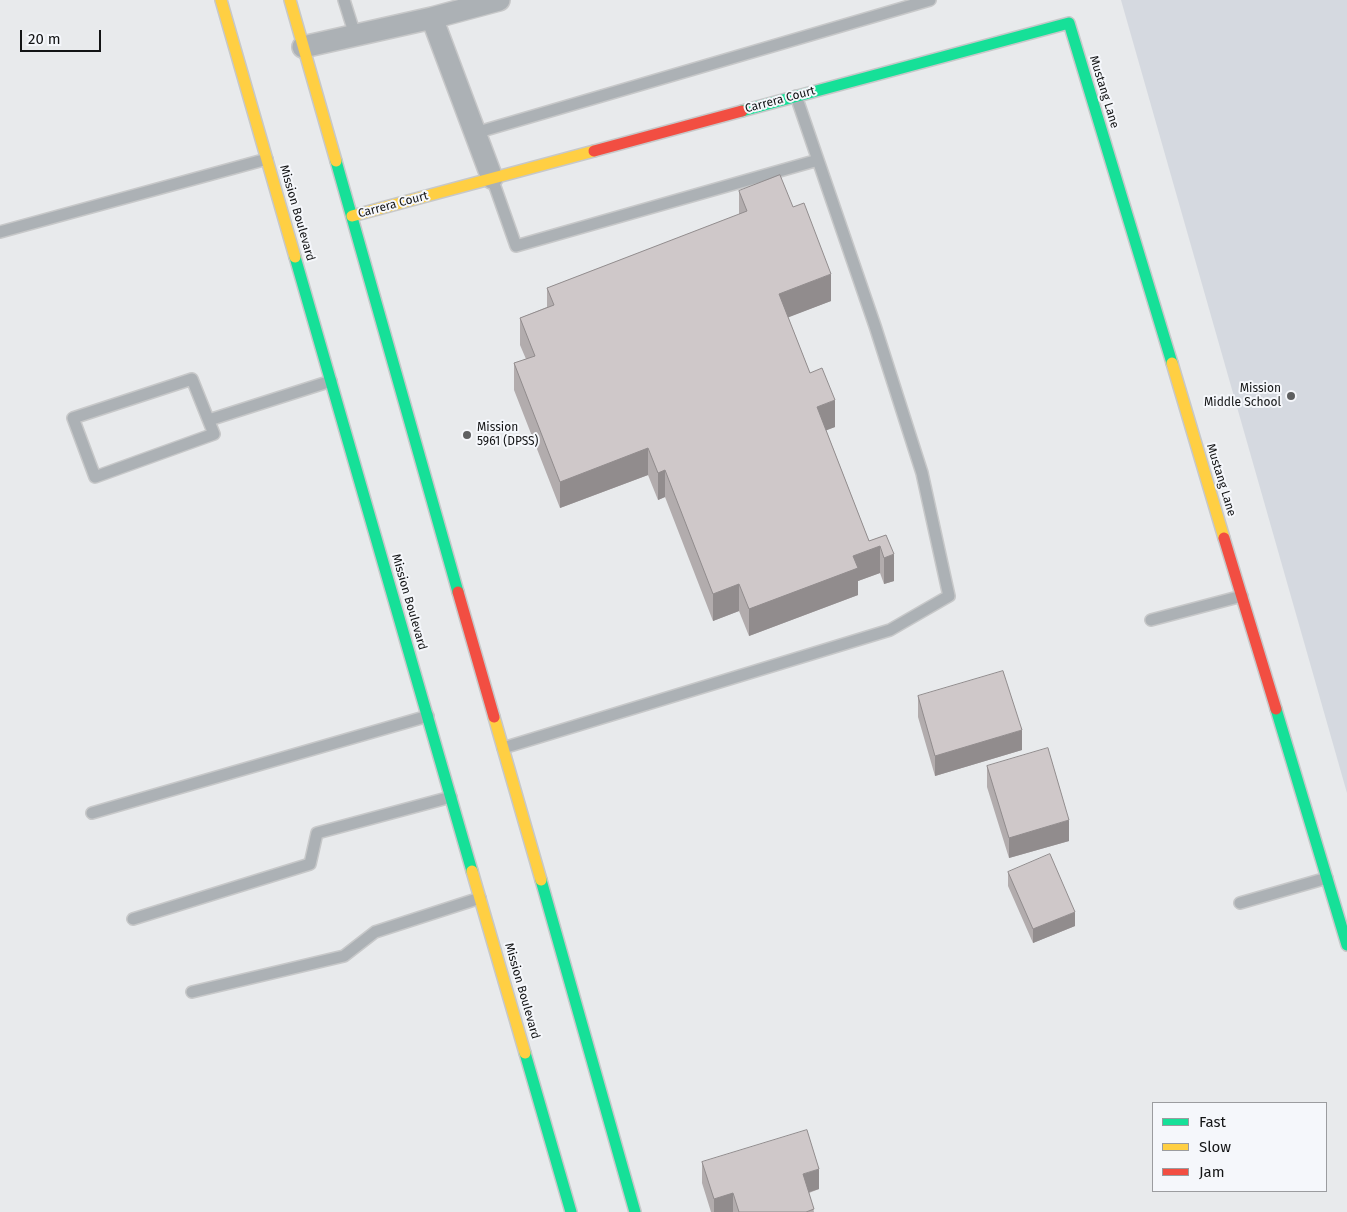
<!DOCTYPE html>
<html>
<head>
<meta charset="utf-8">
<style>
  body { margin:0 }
  #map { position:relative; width:1347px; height:1212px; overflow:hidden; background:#e8eaec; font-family:"Fira Sans",sans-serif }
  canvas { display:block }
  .legend { position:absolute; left:1152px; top:1102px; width:175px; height:90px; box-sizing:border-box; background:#f5f7fb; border:1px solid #9b9c9f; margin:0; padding:6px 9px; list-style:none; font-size:15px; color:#131415 }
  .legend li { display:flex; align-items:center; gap:10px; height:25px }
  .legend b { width:25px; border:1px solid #9b9c9f }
  .scale { position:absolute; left:20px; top:30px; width:81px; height:22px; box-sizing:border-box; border:2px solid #131415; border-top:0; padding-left:6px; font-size:15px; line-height:18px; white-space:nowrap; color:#131415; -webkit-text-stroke:4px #f5f7fb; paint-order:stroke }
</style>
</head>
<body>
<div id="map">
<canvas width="1347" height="1212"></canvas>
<ul class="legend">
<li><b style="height:6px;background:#16e098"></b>Fast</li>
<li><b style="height:6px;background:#ffcf43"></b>Slow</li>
<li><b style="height:6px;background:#f24e42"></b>Jam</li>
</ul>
<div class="scale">20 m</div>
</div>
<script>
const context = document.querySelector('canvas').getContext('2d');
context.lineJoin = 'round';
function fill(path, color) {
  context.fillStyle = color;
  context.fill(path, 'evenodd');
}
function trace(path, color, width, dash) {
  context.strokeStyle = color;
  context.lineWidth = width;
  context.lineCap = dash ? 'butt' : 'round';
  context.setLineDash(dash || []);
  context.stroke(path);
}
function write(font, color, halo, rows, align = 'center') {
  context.font = font + ' "Fira Sans",sans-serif';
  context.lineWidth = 4;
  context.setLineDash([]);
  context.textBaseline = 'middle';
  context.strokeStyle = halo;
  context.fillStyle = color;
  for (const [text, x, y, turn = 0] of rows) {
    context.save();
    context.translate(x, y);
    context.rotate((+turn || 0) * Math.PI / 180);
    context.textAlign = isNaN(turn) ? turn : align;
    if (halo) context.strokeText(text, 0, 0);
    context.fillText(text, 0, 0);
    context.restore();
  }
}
const built = new Path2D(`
  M 1121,0 L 1347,0 L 1347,793 Z`);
const lane = new Path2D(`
  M 344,0 L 355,35
  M 475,133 L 930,0
  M 492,178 L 516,246 L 818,160
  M 0,232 L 267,159
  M 192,379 L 214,434 L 95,477 L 73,418 Z
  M 209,420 L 331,381
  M 1151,620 L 1242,596
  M 503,748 L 890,630 L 949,596 L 922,473 L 875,326 L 796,96
  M 92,813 L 428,716
  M 1240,903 L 1327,878
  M 133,919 L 310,864 L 317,833 L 451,797
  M 192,992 L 344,956 L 375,932 L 480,898`);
const street = new Path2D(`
  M 432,18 L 492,178
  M 303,47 L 432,18 L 499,0`);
const fast = new Path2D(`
  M 742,111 L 1069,23 L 1172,363
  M 336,161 L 458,592
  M 295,257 L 472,871
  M 1276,709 L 1347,945
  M 541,880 L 635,1212
  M 525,1053 L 571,1212`);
const slow = new Path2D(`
  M 221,0 L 295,257
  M 290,0 L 336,161
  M 352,216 L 594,151
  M 1172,363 L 1224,538
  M 494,717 L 541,880
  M 472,871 L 525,1053`);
const jam = new Path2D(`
  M 594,151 L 742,111
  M 1224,538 L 1276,709
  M 458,592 L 494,717`);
const wall = new Path2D(`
  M 739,191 L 831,301 L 788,317 L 810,373 L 835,427 L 826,430 L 869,541 L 886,535 L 894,581 L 884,584 L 880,573 L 858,581 L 858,595 L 749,636 L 739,611 L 713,621 L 665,497 L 658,500 L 648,475 L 560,508 L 514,390 L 514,363 L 526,359 L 520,345 L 520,318 L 547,307 L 547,288 L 739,215 Z
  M 918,696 L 1022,750 L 935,776 L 918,717 Z
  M 987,766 L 1069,841 L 1009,858 L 987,787 Z
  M 1008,872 L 1075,926 L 1033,943 L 1008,886 Z
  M 702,1162 L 819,1189 L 809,1193 L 814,1212 L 711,1212 L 702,1183 Z`);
const shadedWall = new Path2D(`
  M 831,274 L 831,301 L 779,321 L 779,294 Z
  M 835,400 L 835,427 L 817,434 L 817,407 Z
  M 648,448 L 648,475 L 560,508 L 560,482 Z
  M 665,470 L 665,497 L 658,500 L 658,473 Z
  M 880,546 L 880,573 L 858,581 L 858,595 L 749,636 L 749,609 L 853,556 Z
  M 894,554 L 894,581 L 884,584 L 884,558 Z
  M 739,584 L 739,611 L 713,621 L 713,594 Z
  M 1022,730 L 1022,750 L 935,776 L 935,756 Z
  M 1069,820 L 1069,841 L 1009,858 L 1009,838 Z
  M 1075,912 L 1075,926 L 1033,943 L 1033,929 Z
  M 819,1169 L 819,1189 L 803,1194 L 803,1174 Z
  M 733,1193 L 733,1212 L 714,1212 L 714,1199 Z`);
const building = new Path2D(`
  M 780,175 L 793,207 L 804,203 L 831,274 L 779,294 L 810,373 L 822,368 L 835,400 L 817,407 L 869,541 L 886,535 L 894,554 L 884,558 L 880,546 L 853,556 L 858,568 L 749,609 L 739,584 L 713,594 L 665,470 L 658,473 L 648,448 L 560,482 L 514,363 L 535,356 L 520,318 L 554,305 L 547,288 L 747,211 L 739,191 Z
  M 1003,671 L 1022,730 L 935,756 L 918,696 Z
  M 1048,748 L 1069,820 L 1009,838 L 987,766 Z
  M 1050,854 L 1075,912 L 1033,929 L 1008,872 Z
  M 807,1130 L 819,1169 L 803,1174 L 814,1209 L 806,1212 L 739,1212 L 733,1193 L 714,1199 L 702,1162 Z`);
const markers = [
  [1291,396,5,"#5e5f60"],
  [467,435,5,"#5e5f60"]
];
const streetNames = [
  ["Mustang Lane",1104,92,73],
  ["Carrera Court",780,100,-15],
  ["Carrera Court",393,205,-15],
  ["Mission Boulevard",297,213,74],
  ["Mustang Lane",1221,480,73],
  ["Mission Boulevard",409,602,74],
  ["Mission Boulevard",522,991,74]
];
const poiNames = [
  ["Mission",1281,389],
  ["Middle School",1281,403],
  ["Mission",477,428,"left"],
  ["5961 (DPSS)",477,442,"left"]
];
fill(built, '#d5d9e0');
trace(lane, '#c7c8c9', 14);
trace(street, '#c7c8c9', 24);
trace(fast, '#c7c8c9', 14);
trace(slow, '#c7c8c9', 14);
trace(jam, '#c7c8c9', 14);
trace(lane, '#acb1b5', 11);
trace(street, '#acb1b5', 21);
trace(fast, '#16e098', 11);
trace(slow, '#ffcf43', 11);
trace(jam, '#f24e42', 11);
fill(wall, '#b2acad');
fill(shadedWall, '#918c8d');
fill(building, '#cfc8c9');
trace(building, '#918c8d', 1);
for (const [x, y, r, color] of markers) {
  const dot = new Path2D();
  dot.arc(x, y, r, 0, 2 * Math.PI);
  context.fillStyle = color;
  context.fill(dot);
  trace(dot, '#f5f7fb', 2);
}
write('12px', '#131415', '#f5f7fb', streetNames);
write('12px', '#131415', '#f5f7fb', poiNames, 'right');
</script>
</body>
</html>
